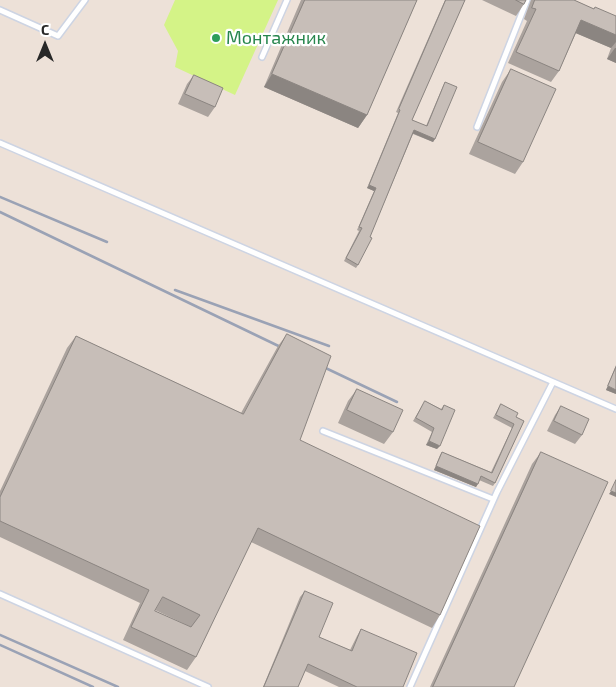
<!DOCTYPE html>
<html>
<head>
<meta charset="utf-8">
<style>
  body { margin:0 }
  #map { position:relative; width:616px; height:687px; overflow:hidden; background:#ede1d8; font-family:"Exo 2",sans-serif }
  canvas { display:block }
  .north { position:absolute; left:20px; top:20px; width:50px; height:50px; -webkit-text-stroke:4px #fff; paint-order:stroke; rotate:0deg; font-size:14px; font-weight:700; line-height:20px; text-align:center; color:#282828 }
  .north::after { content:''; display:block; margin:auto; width:18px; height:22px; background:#282828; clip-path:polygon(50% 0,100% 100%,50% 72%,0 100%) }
</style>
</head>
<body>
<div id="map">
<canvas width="616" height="687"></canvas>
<div class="north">С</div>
</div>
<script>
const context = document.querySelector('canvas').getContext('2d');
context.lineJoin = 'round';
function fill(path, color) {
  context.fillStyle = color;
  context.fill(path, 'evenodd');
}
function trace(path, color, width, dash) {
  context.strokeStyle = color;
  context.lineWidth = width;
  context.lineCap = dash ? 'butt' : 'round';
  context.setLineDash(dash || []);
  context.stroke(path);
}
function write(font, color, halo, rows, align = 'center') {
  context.font = font + ' "Exo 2",sans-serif';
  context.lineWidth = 4.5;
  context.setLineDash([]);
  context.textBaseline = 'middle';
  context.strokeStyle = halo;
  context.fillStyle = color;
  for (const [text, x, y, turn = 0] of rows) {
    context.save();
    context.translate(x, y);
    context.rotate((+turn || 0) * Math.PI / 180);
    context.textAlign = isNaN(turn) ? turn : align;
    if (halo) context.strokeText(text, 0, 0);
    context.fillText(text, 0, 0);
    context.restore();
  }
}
const pitch = new Path2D(`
  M 175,0 L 278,0 L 235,95 L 175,67 L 178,51 L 164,25 Z`);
const lane = new Path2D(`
  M 0,10 L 58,36 L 85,0
  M 262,57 L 287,0
  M 477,127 L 527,0
  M 0,143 L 616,409
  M 323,431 L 493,499
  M 0,594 L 208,687
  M 410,687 L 497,492 L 553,382`);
const rail = new Path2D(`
  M 0,197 L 107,242
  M 0,212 L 291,352
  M 175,290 L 329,346
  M 313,362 L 397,402
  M 0,635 L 118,687
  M 0,645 L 93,687`);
const wall = new Path2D(`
  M 301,0 L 417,0 L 367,115 L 358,128 L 264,87 Z
  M 445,0 L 465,0 L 412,120 L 426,126 L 443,86 L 445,82 L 435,139 L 433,142 L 413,134 L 358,265 L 356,268 L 344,261 L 359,231 L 357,230 L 374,191 L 367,188 L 398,113 L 396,112 Z
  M 482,0 L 526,0 L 524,4 L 516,16 Z
  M 531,0 L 574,0 L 594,9 L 616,16 L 616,63 L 607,59 L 611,48 L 576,33 L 559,71 L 551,82 L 508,63 L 527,21 L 524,19 Z
  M 511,69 L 523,162 L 515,174 L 469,154 L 502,82 Z
  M 194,75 L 215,107 L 208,117 L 178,104 L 187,84 Z
  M 287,334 L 300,440 L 440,615 L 432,628 L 251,542 L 196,657 L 187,670 L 123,640 L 140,603 L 0,537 L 0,491 L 67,348 L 76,336 L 241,413 L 278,346 ZM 155,610 L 191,627 L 155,611 Z
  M 616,365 L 616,394 L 606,390 Z
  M 357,389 L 393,432 L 384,444 L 338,423 L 348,401 Z
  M 425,401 L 441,409 L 444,405 L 437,449 L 426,445 L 432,432 L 413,421 Z
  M 501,404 L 516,417 L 524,421 L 495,483 L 493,486 L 479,480 L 476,487 L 434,470 L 440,455 L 442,452 L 491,472 L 512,428 L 493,418 Z
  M 561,406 L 582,435 L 575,444 L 547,431 L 555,415 Z
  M 541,452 L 514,687 L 430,687 L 532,464 Z
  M 305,591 L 319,637 L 350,650 L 357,636 L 361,629 L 403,687 L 339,687 L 305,671 L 298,687 L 263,687 L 300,597 Z`);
const shadedWall = new Path2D(`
  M 581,20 L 616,35 L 616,42 L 611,48 L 573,32 Z
  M 615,48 L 616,48 L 616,63 L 607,59 Z
  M 272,74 L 367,115 L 358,128 L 264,87 Z
  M 414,130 L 435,139 L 433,142 L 412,133 Z
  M 369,185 L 376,188 L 374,191 L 367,188 Z
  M 608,386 L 616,390 L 616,394 L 606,390 Z
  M 429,441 L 440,446 L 437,449 L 426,445 Z
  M 436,466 L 478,484 L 476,487 L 434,470 Z
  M 611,491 L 616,493 L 616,497 L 609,494 Z`);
const building = new Path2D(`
  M 305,0 L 417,0 L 367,115 L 272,74 Z
  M 446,0 L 465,0 L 412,120 L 427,126 L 445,82 L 457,87 L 435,139 L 414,130 L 370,237 L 372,238 L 358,265 L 346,258 L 362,228 L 359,227 L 376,188 L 369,185 L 400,110 L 399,109 Z
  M 516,0 L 526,0 L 524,4 Z
  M 535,0 L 574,0 L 594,9 L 595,7 L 616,16 L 616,35 L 581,20 L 559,71 L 516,52 L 536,9 L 532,8 Z
  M 511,69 L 556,89 L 523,162 L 478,142 Z
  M 194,75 L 223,88 L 215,107 L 185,94 Z
  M 287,334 L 331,356 L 300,440 L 480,526 L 440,615 L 258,528 L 196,657 L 131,627 L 149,590 L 0,521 L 0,497 L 76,336 L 243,414 ZM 163,597 L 200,615 L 191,627 L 155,611 Z
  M 616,367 L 616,390 L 608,386 Z
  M 357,389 L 403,410 L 393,432 L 347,410 Z
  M 425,401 L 442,410 L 444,405 L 455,410 L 440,446 L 429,441 L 434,428 L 416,418 Z
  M 501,404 L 518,413 L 516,417 L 524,421 L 495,483 L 481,476 L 478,484 L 436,466 L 442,452 L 492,473 L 514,424 L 496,415 Z
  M 561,406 L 589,419 L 582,435 L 554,421 Z
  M 541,452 L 608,482 L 514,687 L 433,687 Z
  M 616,480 L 616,493 L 611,491 Z
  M 305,591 L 333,603 L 319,637 L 352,651 L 361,629 L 417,653 L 403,687 L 357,687 L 308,664 L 298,687 L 264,687 Z`);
const markers = [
  [216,38,5,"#2e9e5b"]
];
const leisureNames = [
  ["Монтажник",226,38]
];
fill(pitch, '#d4f387');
trace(lane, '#cdd4e3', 8);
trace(lane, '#fff', 5);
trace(rail, '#9aa2b5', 2.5);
fill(wall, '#aba39e');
fill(shadedWall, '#8b8581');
fill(building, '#c7beb8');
trace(building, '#8b8581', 1);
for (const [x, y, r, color] of markers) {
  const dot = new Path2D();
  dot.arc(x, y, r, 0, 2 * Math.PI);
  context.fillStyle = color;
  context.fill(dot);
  trace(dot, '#fff', 2);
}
write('18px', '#27864d', '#fff', leisureNames, 'left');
</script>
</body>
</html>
